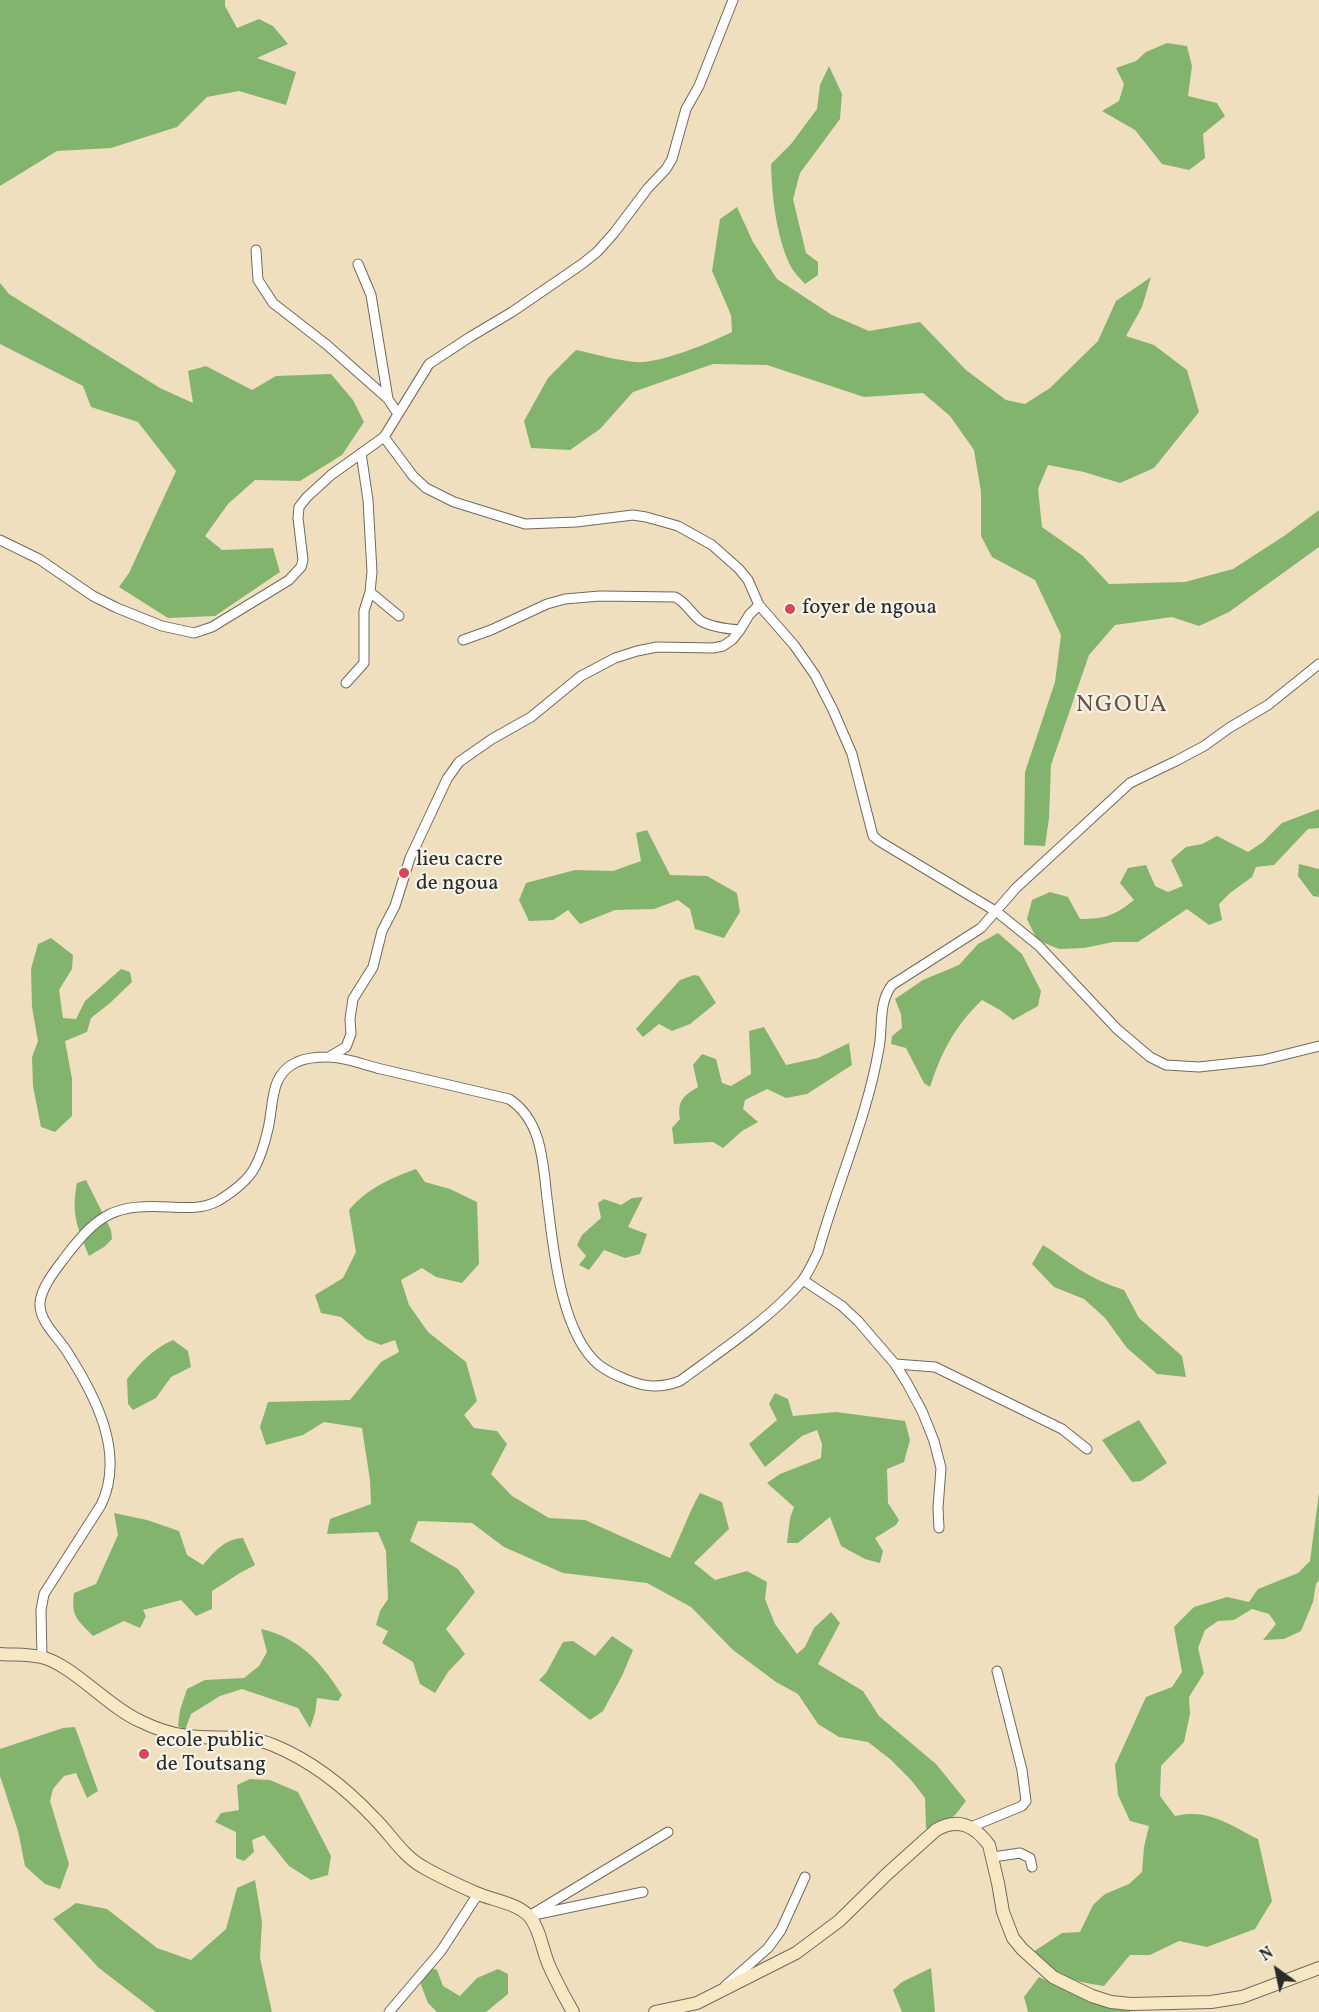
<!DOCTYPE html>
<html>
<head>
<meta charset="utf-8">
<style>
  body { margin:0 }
  #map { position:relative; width:1319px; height:2012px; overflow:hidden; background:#f0dfbe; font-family:Vollkorn,serif }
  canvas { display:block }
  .north { position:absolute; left:1247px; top:1940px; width:60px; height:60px; -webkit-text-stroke:4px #f7f3e8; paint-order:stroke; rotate:327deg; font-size:16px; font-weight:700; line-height:24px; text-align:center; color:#2b2b2b }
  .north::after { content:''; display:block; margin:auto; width:21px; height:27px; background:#2b2b2b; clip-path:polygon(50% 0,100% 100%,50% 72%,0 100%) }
</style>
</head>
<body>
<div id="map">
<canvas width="1319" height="2012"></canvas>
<div class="north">N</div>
</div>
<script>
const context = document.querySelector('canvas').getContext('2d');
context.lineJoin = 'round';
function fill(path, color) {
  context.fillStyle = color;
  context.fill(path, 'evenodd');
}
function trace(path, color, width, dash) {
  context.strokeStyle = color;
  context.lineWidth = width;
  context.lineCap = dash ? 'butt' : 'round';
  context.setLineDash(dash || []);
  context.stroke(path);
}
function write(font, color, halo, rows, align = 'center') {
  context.font = font + ' Vollkorn,serif';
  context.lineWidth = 4.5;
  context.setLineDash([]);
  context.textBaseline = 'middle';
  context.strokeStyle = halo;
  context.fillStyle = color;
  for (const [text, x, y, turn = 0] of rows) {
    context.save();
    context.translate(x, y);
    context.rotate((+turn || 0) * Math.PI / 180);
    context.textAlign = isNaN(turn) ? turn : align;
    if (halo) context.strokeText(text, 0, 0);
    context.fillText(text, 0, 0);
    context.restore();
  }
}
const forest = new Path2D(`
  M 0,0 L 225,0 L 225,6 L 237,28 L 259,19 L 273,26 L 288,44 L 257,58 L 296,72 L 286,105 L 239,91 L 207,97 L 177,127 L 111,148 L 57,151 L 0,186 Z
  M 1167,43 L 1187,46 L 1192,66 L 1188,96 L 1217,103 L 1225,116 L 1203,134 L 1205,158 L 1189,170 L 1162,164 L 1135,130 L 1102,111 L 1119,101 L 1124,84 L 1116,68 L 1136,61 L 1146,52 Z
  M 829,66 L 842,94 L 840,119 L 800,173 L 793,199 L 806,253 L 818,262 L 818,275 L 805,284 C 800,278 793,272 790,265 C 776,235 772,197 771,164 L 791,144 L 817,109 L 820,85 Z
  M 737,207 L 753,242 L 777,279 L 832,315 L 869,331 L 920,322 L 966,370 L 1006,400 L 1025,404 L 1050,388 L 1098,341 L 1116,301 L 1151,277 L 1142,307 L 1126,336 L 1154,345 L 1187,370 L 1199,412 L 1154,468 L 1120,483 L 1084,472 L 1048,465 L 1038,489 L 1042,527 L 1083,556 L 1109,584 L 1185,582 L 1233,569 L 1284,536 L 1319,510 L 1319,547 L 1229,612 L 1199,626 L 1172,617 L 1115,625 L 1089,655 L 1051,765 L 1049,818 L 1045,846 L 1024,845 L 1025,772 L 1055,682 L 1061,635 L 1035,580 L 992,557 L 981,536 L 981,492 L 974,450 L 950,416 L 923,393 L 864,397 L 767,365 L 713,364 L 633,392 L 600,429 L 570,450 L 531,448 L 524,421 L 548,378 L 576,350 C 595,354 615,360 635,362 C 660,364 709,343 732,332 L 731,315 L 712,271 L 720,219 Z
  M 0,283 L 9,294 L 160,388 L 193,403 L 188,371 L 206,366 L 252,390 L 276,376 L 331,374 L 353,400 L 364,422 L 342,455 L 300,481 L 255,480 L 228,504 L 205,536 L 222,550 L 273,548 L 280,572 L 215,616 L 168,618 L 119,587 L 129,573 L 176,471 L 138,422 L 91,407 L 83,386 L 0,344 Z
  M 1319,809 L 1319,828 L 1308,829 L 1274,865 L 1256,867 L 1252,877 L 1230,893 L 1219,904 L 1222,920 L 1209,925 L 1187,909 L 1138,942 L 1113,942 L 1084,948 L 1059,949 L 1037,940 L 1027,919 L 1032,900 L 1050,892 L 1068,897 L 1080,919 C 1105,919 1114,916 1134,900 L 1120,883 L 1128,868 L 1146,865 L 1155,886 L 1168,892 L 1183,886 L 1171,860 L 1186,847 L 1202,844 L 1217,836 L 1248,852 L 1263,842 L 1282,823 Z
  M 647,830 L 670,875 L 707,876 L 737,893 L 740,912 L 724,938 L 695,929 L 690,909 L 678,900 L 654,909 L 615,910 L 580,924 L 568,910 L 553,920 L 529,921 L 519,900 L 526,883 L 575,870 L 613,871 L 641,861 L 636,833 Z
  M 1299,864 L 1319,869 L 1319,897 L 1313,896 L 1298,876 Z
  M 998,933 L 1022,954 L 1041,991 L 1038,1006 L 1013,1020 L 1000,1010 L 982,1000 C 954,1027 942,1051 930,1087 L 924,1083 L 906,1048 L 891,1044 L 892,1036 L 902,1028 L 901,1014 L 895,999 L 923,980 L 959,965 L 978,944 Z
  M 51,938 L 73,955 L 72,969 L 59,990 L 63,1018 L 76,1019 L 85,1001 L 121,969 L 130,972 L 132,982 L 110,1003 L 91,1018 L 87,1032 L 65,1041 L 72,1079 L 72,1116 L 55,1132 L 41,1127 L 33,1086 L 32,1057 L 38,1041 L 32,1007 L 31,969 L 38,944 Z
  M 694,975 L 699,976 L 716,1003 L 690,1024 L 672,1031 L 659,1024 L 643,1037 L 636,1029 L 680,980 Z
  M 764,1027 L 786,1065 L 818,1058 L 849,1043 L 852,1065 L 807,1094 L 786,1098 L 767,1089 L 745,1100 L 743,1109 L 758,1122 L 742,1131 L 723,1148 L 713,1142 L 674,1144 L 672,1128 L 680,1119 C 677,1101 683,1096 698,1087 L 693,1065 L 702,1054 L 716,1059 L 722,1083 L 731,1086 L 751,1074 L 749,1031 Z
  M 416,1169 L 425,1182 L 450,1189 L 477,1202 L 479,1264 L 462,1283 L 436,1277 L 422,1268 L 401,1280 L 409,1305 L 428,1332 L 466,1362 L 477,1401 L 464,1415 L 474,1428 L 497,1431 L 507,1444 L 491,1474 L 512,1496 L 549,1518 L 585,1520 L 670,1558 C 681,1536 688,1514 700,1493 L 722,1502 L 729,1529 L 694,1563 L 715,1580 L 747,1571 L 767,1582 L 765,1599 L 775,1624 L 797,1654 L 805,1647 L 814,1628 L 831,1612 L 840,1623 L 818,1664 L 863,1691 L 879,1716 L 936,1764 L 966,1801 L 956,1814 L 935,1831 L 926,1828 L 925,1798 L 911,1780 L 890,1759 L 868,1742 L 839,1737 L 818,1724 L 798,1694 L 776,1682 L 733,1650 L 691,1607 L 647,1583 L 563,1573 L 504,1547 L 472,1523 L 418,1521 L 410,1541 L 458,1569 L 475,1592 L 446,1629 L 465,1654 L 448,1672 L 435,1693 L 420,1684 L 413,1662 L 382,1643 L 388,1631 L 376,1625 L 380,1611 L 388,1599 L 386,1551 L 378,1532 L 327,1534 L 330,1519 L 371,1504 L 370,1480 L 362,1428 L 324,1422 L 303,1435 L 266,1445 L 260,1427 L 268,1402 L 350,1400 L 381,1362 L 399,1352 L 395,1340 L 381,1345 L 366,1339 L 341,1317 L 321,1313 L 315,1295 L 343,1278 L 356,1252 L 349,1210 C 368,1188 389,1179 416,1169 Z
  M 86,1180 L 111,1230 L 112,1239 L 104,1247 L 89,1256 C 77,1227 71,1214 77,1183 Z
  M 643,1197 L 628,1227 L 647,1234 L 640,1254 L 625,1258 L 604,1250 L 589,1270 L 579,1265 L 586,1256 L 577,1245 L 582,1235 L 601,1218 L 598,1203 L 604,1199 L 621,1205 L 632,1198 Z
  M 1043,1245 C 1053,1251 1061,1257 1071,1264 C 1087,1275 1105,1284 1124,1290 L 1139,1318 L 1182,1356 L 1186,1377 L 1157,1374 L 1127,1348 L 1105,1318 L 1084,1299 L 1054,1287 L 1032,1264 Z
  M 173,1340 L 188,1351 L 191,1367 L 171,1377 L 156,1398 L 133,1410 L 128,1404 L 127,1379 C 141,1362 153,1349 173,1340 Z
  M 775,1393 L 788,1399 L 793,1416 L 836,1412 L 905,1421 L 910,1440 L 904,1462 L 887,1469 L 888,1503 L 899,1520 L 896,1525 L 875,1538 L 883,1551 L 880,1563 L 865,1559 L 841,1546 L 830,1517 L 798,1543 L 787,1543 L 790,1518 L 794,1507 L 767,1483 L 780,1474 L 821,1458 L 822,1444 L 817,1430 L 802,1436 L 765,1467 L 749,1444 L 777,1420 L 769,1404 Z
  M 1139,1420 L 1167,1463 L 1141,1481 L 1132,1482 L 1102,1440 Z
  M 1319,1493 L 1319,1580 L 1316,1584 L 1313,1602 L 1301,1631 L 1284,1639 L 1263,1640 L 1276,1624 L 1269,1614 L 1252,1609 L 1234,1620 L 1218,1621 L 1205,1630 L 1198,1648 L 1204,1673 L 1189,1697 L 1190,1714 L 1184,1742 L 1161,1766 L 1160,1796 L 1175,1816 C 1208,1808 1230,1825 1258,1839 L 1272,1901 L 1255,1929 L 1207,1947 L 1179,1941 L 1150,1955 L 1130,1955 L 1104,1986 C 1068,1981 1060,1976 1033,1952 L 1062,1933 L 1080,1932 L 1093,1905 L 1105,1894 L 1129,1884 L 1142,1872 L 1144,1847 L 1149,1826 L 1130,1821 L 1118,1795 L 1115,1765 L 1146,1697 L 1172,1687 L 1182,1672 L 1174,1627 L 1194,1607 L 1227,1597 L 1249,1602 L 1258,1589 L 1298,1573 L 1310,1561 Z
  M 114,1513 L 147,1520 L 179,1531 L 187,1555 L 203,1565 C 214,1552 226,1538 243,1538 L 255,1565 L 240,1573 L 212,1591 L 212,1609 L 196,1616 L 181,1600 L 143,1610 L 146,1616 L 140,1628 L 124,1621 L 93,1636 C 77,1619 71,1617 74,1593 L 96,1584 L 118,1535 Z
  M 261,1629 C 300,1638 321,1662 342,1695 L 338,1701 L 317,1698 L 315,1713 L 310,1728 L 298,1708 L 242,1689 L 220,1696 L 191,1714 L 185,1730 L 178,1726 L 180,1710 L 187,1689 L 205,1680 L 244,1678 L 259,1666 L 267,1652 Z
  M 612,1636 L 633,1650 L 622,1676 L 603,1711 L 590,1720 L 539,1680 L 546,1673 L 563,1642 L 573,1641 L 595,1656 Z
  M 75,1727 L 98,1791 L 87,1798 L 76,1773 L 64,1776 L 53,1789 L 50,1801 L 69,1864 L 60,1889 L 45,1884 L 25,1866 L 18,1831 L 0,1776 L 0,1749 L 63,1728 Z
  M 250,1779 L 270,1780 L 298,1792 L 331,1856 L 328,1875 L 311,1880 L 289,1866 L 264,1835 L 252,1840 L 254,1852 L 244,1861 L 236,1858 L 236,1832 L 215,1822 L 221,1813 L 239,1810 L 237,1785 Z
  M 255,1880 L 262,1922 L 260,1958 L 272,2012 L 156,2012 L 99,1968 L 53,1919 L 76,1903 L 107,1909 L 157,1948 L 191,1960 L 226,1929 L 237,1888 Z
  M 429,1967 L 437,1970 L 443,1986 L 460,1996 L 477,1978 L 498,1969 L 508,1974 L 508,1994 L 486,2012 L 437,2012 L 428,2003 L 420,1982 Z
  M 931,1968 L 935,2012 L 902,2012 L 893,1990 L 902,1982 Z
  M 1039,1977 L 1088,2000 L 1117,2005 L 1130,2010 L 1130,2012 L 1028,2012 L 1024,1997 Z`);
const street = new Path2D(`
  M 256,250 L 258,280 L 273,303 L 327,345 L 388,399 L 398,414
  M 358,264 L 371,295 L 388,399
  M 384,437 L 413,476 L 426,488 L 454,502 L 525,524 L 576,522 L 633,515 L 646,517 L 678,526 L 712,545 L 739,569 L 748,580 L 759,605 L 794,645 L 815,675 L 833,710 L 852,754 L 873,836 L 879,841 L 997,912 L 1039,946 L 1117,1029 L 1150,1057 L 1166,1065 L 1199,1067 L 1263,1060 L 1319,1046
  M 0,540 L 39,559 L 93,596 L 117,608 L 162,626 L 194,633 L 212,627 L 289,580 L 301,567 L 303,560 L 298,518 L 299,507 L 307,497 L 331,475 L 384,437 L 429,364 L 470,337 L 512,312 L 582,264 L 597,252 L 614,233 L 648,188 L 666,169 L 672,159 L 686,109 L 699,86 L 733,0
  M 370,592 L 399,616
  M 463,640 L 491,630 L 547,604 L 565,599 L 600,596 L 675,597 C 687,603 691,614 701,621 C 711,627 728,629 740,630 L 749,615 L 759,605
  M 346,683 L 364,663 L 364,611 L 370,592 L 372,572 L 368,500 L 361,453
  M 329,1057 L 346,1047 L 351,1034 L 350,1019 L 353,999 L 373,967 L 382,931 L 395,906 L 410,858 L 447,779 L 459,762 L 492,739 L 531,717 L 581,676 L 615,658 L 637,651 L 657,647 L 713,648 L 723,646 L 732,640 L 740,630
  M 803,1280 L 842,1306 L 858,1321 L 895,1364 L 907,1383 L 922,1411 L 934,1441 L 941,1468 L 938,1508 L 939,1528
  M 895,1364 L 935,1367 L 1062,1429 L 1087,1449
  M 42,1657 L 41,1610 L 44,1594 L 101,1505 C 126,1453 95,1395 66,1350 C 57,1336 39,1321 40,1303 C 41,1287 57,1268 66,1256 C 99,1213 115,1204 170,1207 C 186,1208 203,1209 218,1201 C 231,1193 248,1181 255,1167 C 261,1156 265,1142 268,1129 C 274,1105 269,1074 297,1062 C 305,1058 318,1057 328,1057 C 345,1057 364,1065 381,1069 C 424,1079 466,1089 509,1099 C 542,1120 543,1163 547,1198 C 553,1245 560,1333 599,1365 C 606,1370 615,1375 623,1378 C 643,1387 659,1389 680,1381 C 719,1352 771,1318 802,1281 C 809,1272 813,1262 818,1252 C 837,1184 867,1118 879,1048 C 883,1027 878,1003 892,985 L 981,928 L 1016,888 L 1130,783 L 1176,761 L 1204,746 L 1229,728 L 1268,705 L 1319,664
  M 971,1827 L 1022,1806 L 1026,1801 L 1022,1770 L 997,1671
  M 993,1857 L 1020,1853 L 1030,1858 L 1032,1867
  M 643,1892 L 529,1916 L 668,1832
  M 725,1986 L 768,1948 L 781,1930 L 805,1877
  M 389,2012 L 441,1951 L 478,1894`);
const secondary = new Path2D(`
  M 0,1654 C 13,1655 28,1654 41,1657 C 72,1664 108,1707 140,1721 C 154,1728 171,1734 187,1736 C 216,1740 244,1733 273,1745 C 312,1761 346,1788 375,1819 C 391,1835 403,1856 423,1867 C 440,1877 458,1885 476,1893 C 492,1900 518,1903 530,1917 C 540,1930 542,1948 548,1963 C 555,1980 564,1996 573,2012
  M 655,2012 L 697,2003 L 796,1953 L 839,1921 L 887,1874 L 936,1830 C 958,1817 975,1826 989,1845 L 998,1883 L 1003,1912 L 1013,1938 L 1022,1949 L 1053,1977 L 1092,1996 L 1111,2002 L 1131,2004 L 1211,2002 L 1242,1997 L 1319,1968`);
const markers = [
  [790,609,6,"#d1495b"],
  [404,873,6,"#d1495b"],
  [144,1754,6,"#d1495b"]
];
const poiNames = [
  ["foyer de ngoua",802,609],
  ["lieu cacre",416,861],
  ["de ngoua",416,885],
  ["ecole public",156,1742],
  ["de Toutsang",156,1766]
];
const quarterNames = [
  ["NGOUA",1122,707]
];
fill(forest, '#83b46e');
trace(street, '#706a5e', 11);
trace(secondary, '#706a5e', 14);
trace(street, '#fff', 9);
trace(secondary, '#f7e8c3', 12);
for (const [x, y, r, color] of markers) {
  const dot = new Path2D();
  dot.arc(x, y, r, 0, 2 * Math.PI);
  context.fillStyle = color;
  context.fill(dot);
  trace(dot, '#f7f3e8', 2);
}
write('21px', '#2b2b2b', '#f7f3e8', poiNames, 'left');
context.letterSpacing = '1.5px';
write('24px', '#6c5046', '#f7f3e8', quarterNames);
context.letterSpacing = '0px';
</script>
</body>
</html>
